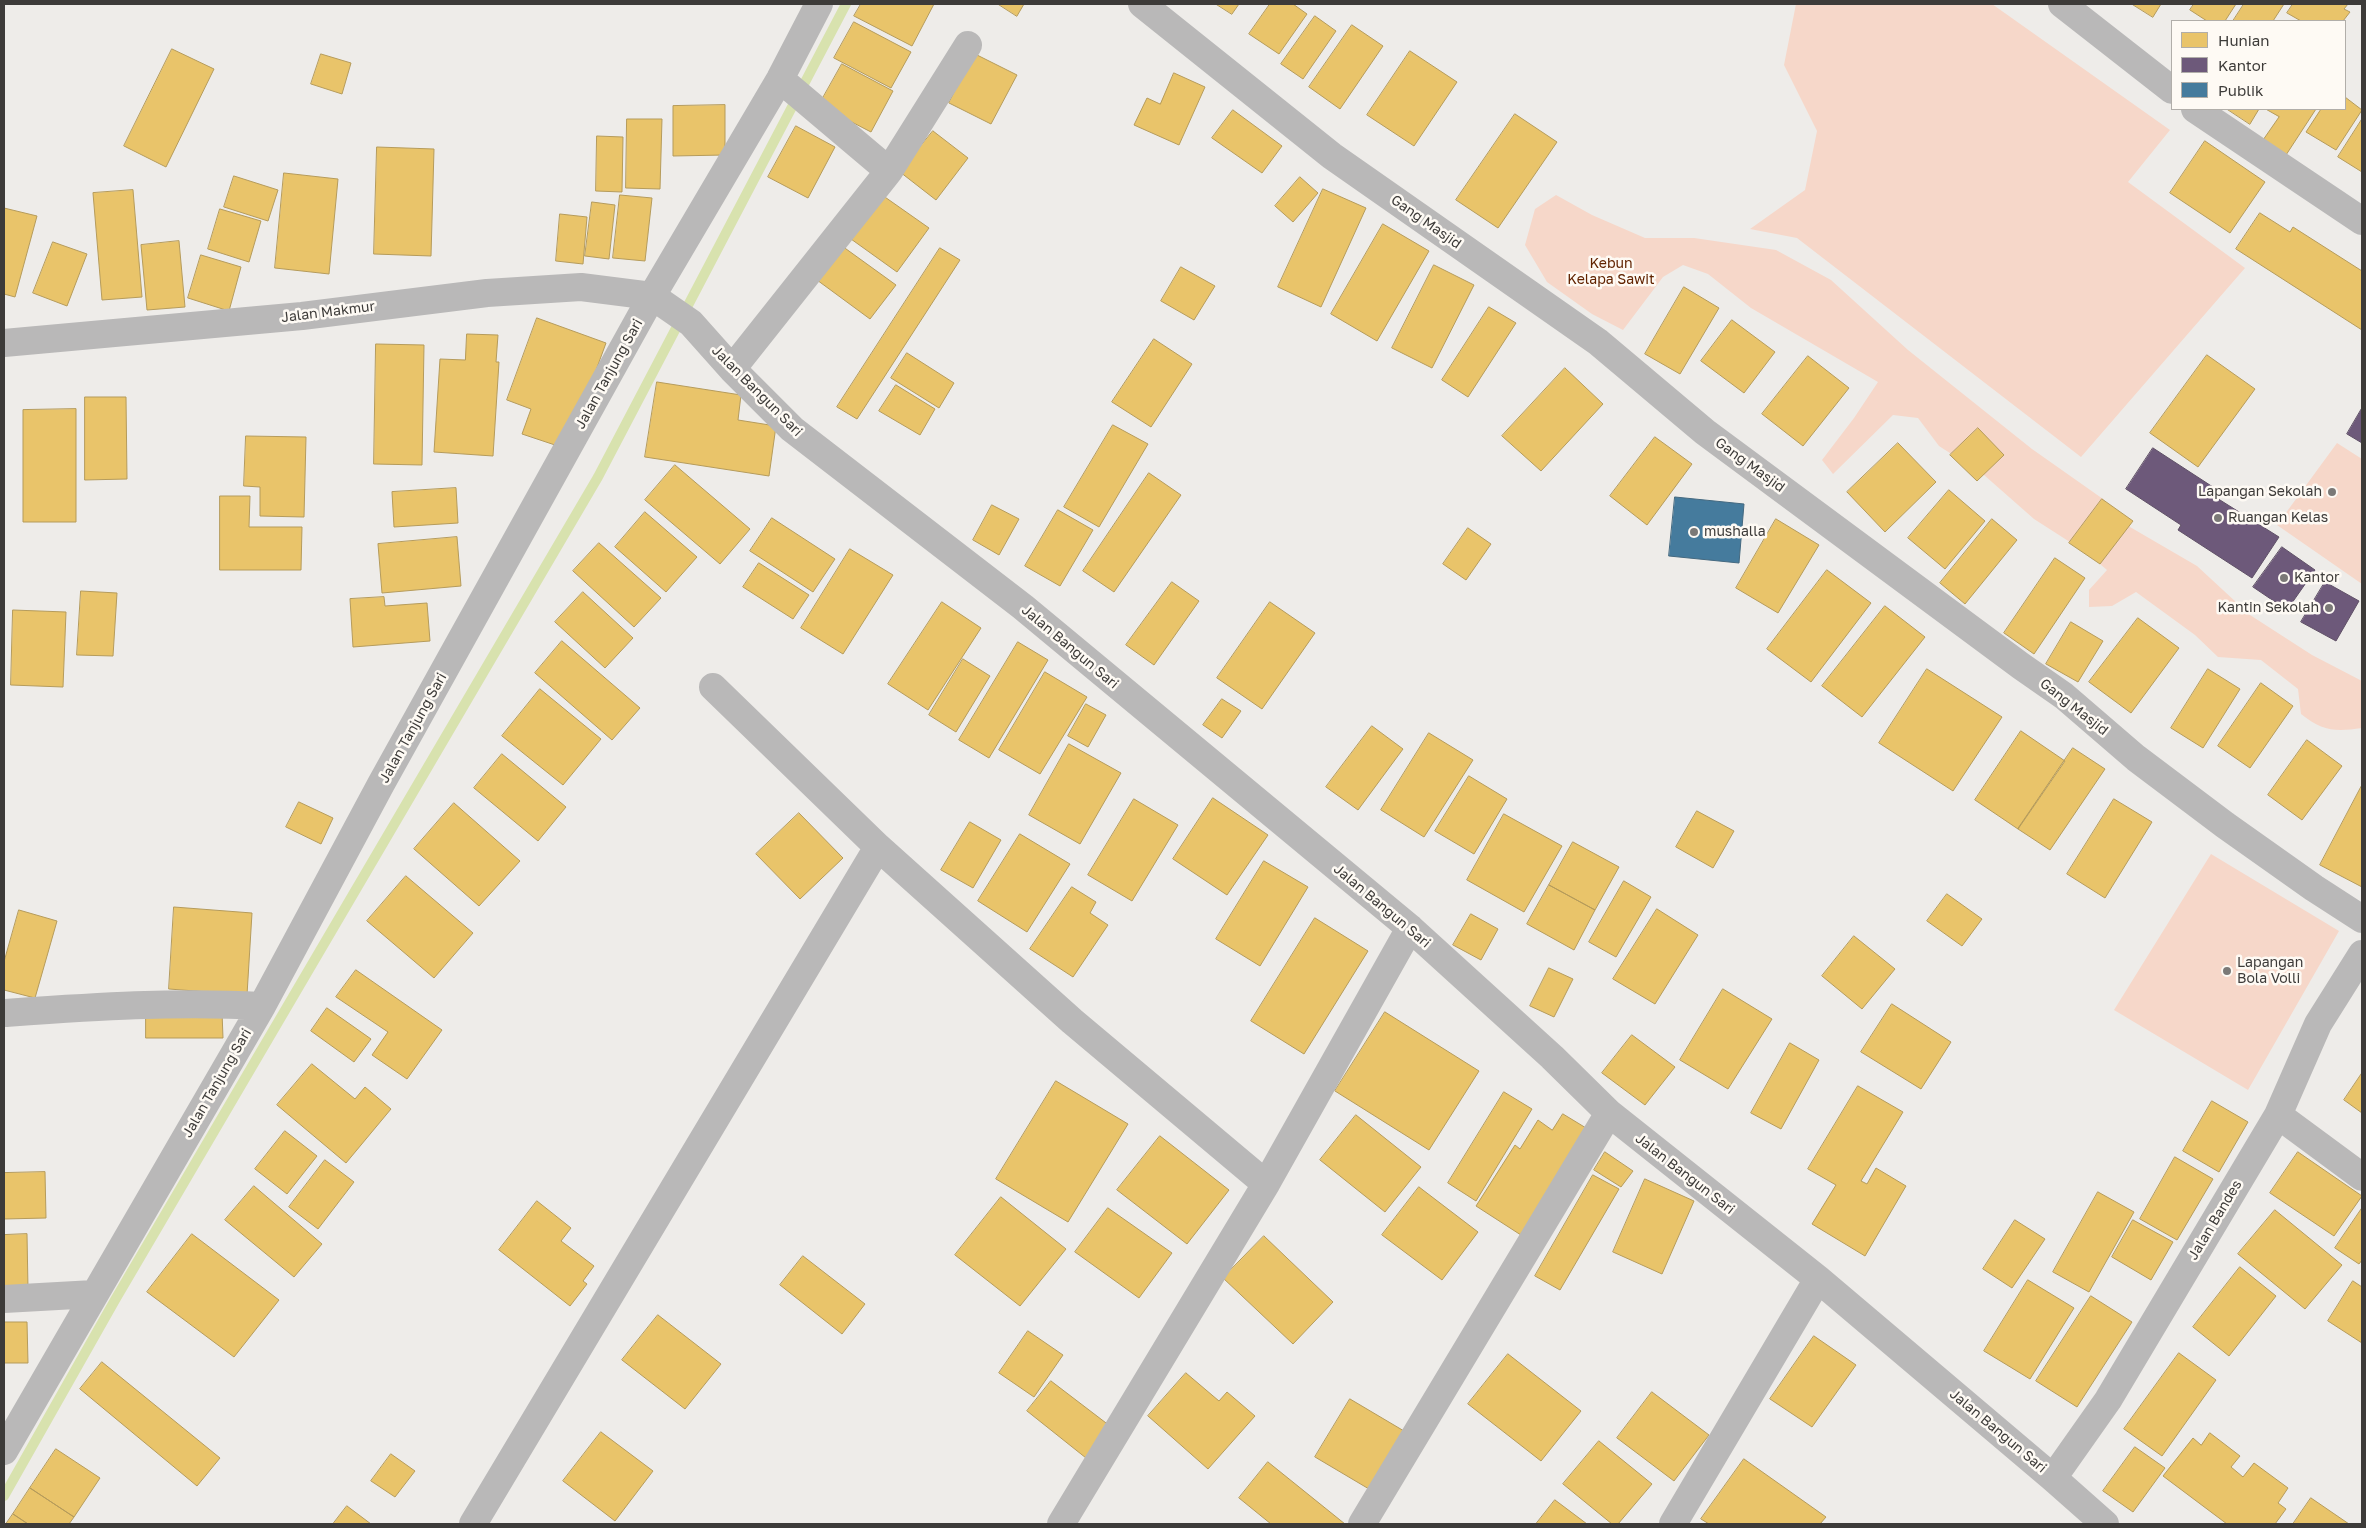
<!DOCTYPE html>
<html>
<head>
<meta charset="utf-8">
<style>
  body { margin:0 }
  #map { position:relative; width:2366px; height:1528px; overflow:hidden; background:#eeece9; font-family:"Golos Text",sans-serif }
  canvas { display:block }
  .frame { position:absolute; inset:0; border:5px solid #3d3b39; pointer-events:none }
  .legend { position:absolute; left:2171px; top:20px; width:175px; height:90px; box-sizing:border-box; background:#fefaf4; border:1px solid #b1aea9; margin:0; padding:6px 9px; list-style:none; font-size:15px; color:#3d3b39 }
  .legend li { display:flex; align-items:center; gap:10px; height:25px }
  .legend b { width:25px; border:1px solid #b1aea9 }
</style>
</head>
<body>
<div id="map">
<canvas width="2366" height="1528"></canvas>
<div class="frame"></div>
<ul class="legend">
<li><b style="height:14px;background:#e9c46a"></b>Hunian</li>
<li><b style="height:14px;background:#6d597a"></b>Kantor</li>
<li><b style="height:14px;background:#457b9d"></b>Publik</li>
</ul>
</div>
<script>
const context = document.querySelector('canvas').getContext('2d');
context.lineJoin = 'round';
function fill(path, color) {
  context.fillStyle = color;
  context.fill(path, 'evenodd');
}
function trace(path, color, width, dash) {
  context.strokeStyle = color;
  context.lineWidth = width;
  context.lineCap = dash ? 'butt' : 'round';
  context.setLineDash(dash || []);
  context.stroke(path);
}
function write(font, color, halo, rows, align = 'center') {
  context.font = font + ' "Golos Text",sans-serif';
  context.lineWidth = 5;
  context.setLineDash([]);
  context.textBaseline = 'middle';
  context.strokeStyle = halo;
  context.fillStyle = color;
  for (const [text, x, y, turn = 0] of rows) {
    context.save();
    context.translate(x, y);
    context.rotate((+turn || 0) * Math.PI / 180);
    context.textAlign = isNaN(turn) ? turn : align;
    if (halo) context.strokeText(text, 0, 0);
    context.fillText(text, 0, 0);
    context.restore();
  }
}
const green = new Path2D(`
  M 1796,4 L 1992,4 L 2170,130 L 2128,182 L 2245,268 L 2081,457 L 1797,238 L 1750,229 L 1805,190 L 1817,131 L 1784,65 Z
  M 1556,195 L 1592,215 L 1645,238 L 1694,238 L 1776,250 L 1831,280 L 1908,350 L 2032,449 L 2103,499 L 2130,527 L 2197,566 L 2250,615 L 2312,655 L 2362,681 L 2362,728 C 2335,732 2322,731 2301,714 L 2298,689 L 2261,660 L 2218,657 L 2195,635 L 2136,592 L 2112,606 L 2089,607 L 2089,590 L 2107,570 L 2087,553 L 2034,519 L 1984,475 L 1939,446 L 1918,418 L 1893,415 L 1833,474 L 1822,460 L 1854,418 L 1878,382 L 1751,308 L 1708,274 L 1683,265 L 1663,277 L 1623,330 L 1592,314 L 1547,282 L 1525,245 L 1535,209 Z
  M 2337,443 L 2362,459 L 2362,584 L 2277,525 Z
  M 2211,854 L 2339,931 L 2248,1090 L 2114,1010 Z`);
const homes = new Path2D(`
  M 861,4 L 934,4 L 912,46 L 854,16 Z
  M 998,4 L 1024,4 L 1017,16 Z
  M 1216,4 L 1239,4 L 1232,14 Z
  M 1270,4 L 1293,4 L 1307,14 L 1279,54 L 1249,34 Z
  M 2132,4 L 2161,4 L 2153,17 Z
  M 2194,4 L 2236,4 L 2225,21 L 2207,21 L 2190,10 Z
  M 2244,4 L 2284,4 L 2273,21 L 2233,21 Z
  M 2293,4 L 2348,4 L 2344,9 L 2350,12 L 2343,21 L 2301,21 L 2287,13 Z
  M 1315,16 L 1336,31 L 1303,79 L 1281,64 Z
  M 854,22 L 911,52 L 891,88 L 834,58 Z
  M 1352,25 L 1383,46 L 1340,109 L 1309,87 Z
  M 172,49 L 214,69 L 166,167 L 124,146 Z
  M 1410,51 L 1457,82 L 1414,146 L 1367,115 Z
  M 321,54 L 351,63 L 342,94 L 311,84 Z
  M 975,54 L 1017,75 L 991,124 L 949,103 Z
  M 842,64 L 893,91 L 871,132 L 819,105 Z
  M 1174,73 L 1205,87 L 1179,145 L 1134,125 L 1147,98 L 1160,104 Z
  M 2345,97 L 2362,110 L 2336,150 L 2306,132 L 2321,109 L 2345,109 Z
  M 725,105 L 725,155 L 673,156 L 673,106 Z
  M 2227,109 L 2259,109 L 2250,124 Z
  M 2266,109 L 2316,109 L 2286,155 L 2263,140 L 2279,117 Z
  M 1233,110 L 1282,146 L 1262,173 L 1212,138 Z
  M 1515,114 L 1557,142 L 1498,228 L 1456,200 Z
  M 627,119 L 662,119 L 660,189 L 626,188 Z
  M 2362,119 L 2362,172 L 2338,157 Z
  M 796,126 L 835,147 L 808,198 L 768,177 Z
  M 933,131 L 968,158 L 936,200 L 900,172 Z
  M 597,136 L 623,137 L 622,192 L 596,191 Z
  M 2205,141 L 2265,182 L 2230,233 L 2170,193 Z
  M 377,147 L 434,149 L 431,256 L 374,254 Z
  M 284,173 L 338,179 L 329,274 L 275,268 Z
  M 234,176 L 278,190 L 268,221 L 224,207 Z
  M 1300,177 L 1318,193 L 1293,222 L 1275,206 Z
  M 1323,189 L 1366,208 L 1321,307 L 1278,287 Z
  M 133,190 L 142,297 L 102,300 L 93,193 Z
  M 620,195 L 652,198 L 645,261 L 613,258 Z
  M 882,195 L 929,228 L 897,272 L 851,239 Z
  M 592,202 L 615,205 L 609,259 L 585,256 Z
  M 4,208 L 37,216 L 15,297 L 4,294 Z
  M 220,209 L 261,221 L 249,262 L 208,249 Z
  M 2260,213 L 2290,232 L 2293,227 L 2362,271 L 2362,330 L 2236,249 Z
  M 560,214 L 587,217 L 583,264 L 556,261 Z
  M 1383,224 L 1429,251 L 1377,341 L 1331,314 Z
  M 179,241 L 185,307 L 147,310 L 141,245 Z
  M 53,242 L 87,254 L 67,306 L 33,293 Z
  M 842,246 L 896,285 L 870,319 L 817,280 Z
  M 940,248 L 960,260 L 857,419 L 837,407 Z
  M 201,255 L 241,267 L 229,311 L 188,298 Z
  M 1434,265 L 1474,285 L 1432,368 L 1392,348 Z
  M 1181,267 L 1215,286 L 1194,320 L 1161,301 Z
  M 1684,287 L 1719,308 L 1680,374 L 1645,354 Z
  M 1489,307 L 1516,323 L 1468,397 L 1442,380 Z
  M 537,318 L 606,343 L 576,425 L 558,446 L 522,434 L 531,409 L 507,400 Z
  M 1732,320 L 1775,352 L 1744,393 L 1701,361 Z
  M 467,334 L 498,335 L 496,362 L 499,362 L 493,456 L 434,452 L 440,359 L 465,360 Z
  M 1154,339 L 1192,364 L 1151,427 L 1112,402 Z
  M 376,344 L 424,345 L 422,465 L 374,464 Z
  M 907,353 L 954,383 L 939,408 L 891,378 Z
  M 2207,355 L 2255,389 L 2198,467 L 2150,433 Z
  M 1808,356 L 1849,388 L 1803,446 L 1762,414 Z
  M 1565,368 L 1603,404 L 1541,471 L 1502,436 Z
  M 657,382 L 741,395 L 738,420 L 776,426 L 769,476 L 645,457 Z
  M 896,385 L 935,409 L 920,435 L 879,411 Z
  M 85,397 L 126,397 L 127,479 L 85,480 Z
  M 76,409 L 76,522 L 23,522 L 23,410 Z
  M 1113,425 L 1148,444 L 1099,527 L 1064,507 Z
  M 1978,428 L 2004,455 L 1977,481 L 1950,455 Z
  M 246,436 L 306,437 L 304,517 L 260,516 L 260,487 L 244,486 Z
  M 1655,437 L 1692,464 L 1647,525 L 1610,496 Z
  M 1898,443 L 1936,482 L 1885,532 L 1847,492 Z
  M 675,465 L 750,529 L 720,564 L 645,500 Z
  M 1149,473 L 1181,495 L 1114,592 L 1083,571 Z
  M 456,488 L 458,523 L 394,527 L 392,492 Z
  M 1949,490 L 1985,521 L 1945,569 L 1908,538 Z
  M 220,496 L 250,496 L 249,527 L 302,527 L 301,570 L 220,570 Z
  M 2102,499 L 2133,521 L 2100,564 L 2069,543 Z
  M 992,505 L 1019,519 L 999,555 L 973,540 Z
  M 1058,510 L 1093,530 L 1060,586 L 1025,566 Z
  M 645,512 L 697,557 L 666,592 L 615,547 Z
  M 772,518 L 835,559 L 813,592 L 750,551 Z
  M 1776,519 L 1819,545 L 1778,613 L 1736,588 Z
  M 1992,519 L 2017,540 L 1965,604 L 1940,583 Z
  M 1468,528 L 1491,544 L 1466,580 L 1443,564 Z
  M 457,537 L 461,586 L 382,593 L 378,544 Z
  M 599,543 L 661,598 L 634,627 L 573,571 Z
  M 850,549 L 893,575 L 843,654 L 801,628 Z
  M 2055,558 L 2085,578 L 2034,654 L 2004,633 Z
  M 759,563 L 809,595 L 793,619 L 743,587 Z
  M 1827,570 L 1871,603 L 1811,682 L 1767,649 Z
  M 1172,582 L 1199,601 L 1154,665 L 1126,645 Z
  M 81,591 L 117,593 L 113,656 L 77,655 Z
  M 583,592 L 633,638 L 605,668 L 555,622 Z
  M 384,597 L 385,606 L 427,603 L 430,641 L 353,647 L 350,599 Z
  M 942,602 L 981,628 L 928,710 L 888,684 Z
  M 1270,602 L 1315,633 L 1262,709 L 1217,678 Z
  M 1885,606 L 1925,637 L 1862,717 L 1822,686 Z
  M 13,610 L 66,612 L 63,687 L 11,685 Z
  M 2138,618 L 2179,648 L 2131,713 L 2089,682 Z
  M 2071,622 L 2103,641 L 2078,682 L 2046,664 Z
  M 562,641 L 640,708 L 612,740 L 535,673 Z
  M 1018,642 L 1048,660 L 989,758 L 959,740 Z
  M 963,659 L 990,676 L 956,732 L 929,715 Z
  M 1927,669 L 2002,717 L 1953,791 L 1879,743 Z
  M 2208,669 L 2240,689 L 2203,748 L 2171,728 Z
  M 1045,672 L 1087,697 L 1040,774 L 999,750 Z
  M 2261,683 L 2293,706 L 2250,768 L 2218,746 Z
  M 540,689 L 601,739 L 563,785 L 502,736 Z
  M 1222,699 L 1241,711 L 1222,738 L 1203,725 Z
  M 1086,704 L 1106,715 L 1088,747 L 1068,736 Z
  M 1372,726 L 1403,749 L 1358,810 L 1326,787 Z
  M 2021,731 L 2065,761 L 2018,829 L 1975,800 Z
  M 1429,733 L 1473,760 L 1424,837 L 1381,810 Z
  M 2307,740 L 2342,766 L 2302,820 L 2268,795 Z
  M 1069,744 L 1121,773 L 1080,844 L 1029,815 Z
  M 2073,748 L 2105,769 L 2050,850 L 2018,829 Z
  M 502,754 L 566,807 L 538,841 L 474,788 Z
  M 1469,776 L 1507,799 L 1474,854 L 1435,831 Z
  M 2362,785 L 2362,887 L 2320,865 Z
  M 1213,798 L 1268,835 L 1227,895 L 1173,859 Z
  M 1134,799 L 1178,825 L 1132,901 L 1088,875 Z
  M 2114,799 L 2152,822 L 2105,898 L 2067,874 Z
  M 299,802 L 333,818 L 321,844 L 286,827 Z
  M 454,803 L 520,861 L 479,906 L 414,849 Z
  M 1697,811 L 1734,831 L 1713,868 L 1676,847 Z
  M 799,813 L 843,858 L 800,899 L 756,854 Z
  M 1504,814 L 1562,846 L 1524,912 L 1467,880 Z
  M 970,822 L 1001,840 L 973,888 L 941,870 Z
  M 1020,834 L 1070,864 L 1027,932 L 978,901 Z
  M 1573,842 L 1619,867 L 1595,910 L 1549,885 Z
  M 1264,861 L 1308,887 L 1260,966 L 1216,939 Z
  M 406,876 L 473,933 L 434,978 L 367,921 Z
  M 1624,881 L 1651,897 L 1616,957 L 1589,942 Z
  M 1549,885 L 1595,910 L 1574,950 L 1527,924 Z
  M 1072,887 L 1096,902 L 1090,913 L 1108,925 L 1073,977 L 1030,949 Z
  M 1947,894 L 1982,919 L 1962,946 L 1927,921 Z
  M 174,907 L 252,913 L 247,995 L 169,989 Z
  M 1657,909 L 1698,935 L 1655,1004 L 1613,979 Z
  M 19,910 L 57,921 L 35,998 L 4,990 L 4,962 Z
  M 1471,914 L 1498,929 L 1481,960 L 1453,945 Z
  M 1315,918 L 1368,951 L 1304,1054 L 1251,1021 Z
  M 1854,936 L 1895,969 L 1862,1009 L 1822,976 Z
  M 1549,968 L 1573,979 L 1554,1017 L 1530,1006 Z
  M 356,970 L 442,1030 L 407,1079 L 372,1055 L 388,1032 L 336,997 Z
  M 1723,989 L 1772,1019 L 1728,1089 L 1680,1060 Z
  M 1892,1004 L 1951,1042 L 1921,1089 L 1861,1052 Z
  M 327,1008 L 371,1039 L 354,1062 L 311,1031 Z
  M 146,1012 L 222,1012 L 223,1038 L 146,1038 Z
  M 1385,1012 L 1479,1071 L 1429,1150 L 1335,1091 Z
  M 1632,1035 L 1675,1067 L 1645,1105 L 1602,1073 Z
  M 1790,1043 L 1819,1060 L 1781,1129 L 1751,1113 Z
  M 312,1064 L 355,1099 L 365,1087 L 391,1109 L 346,1163 L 277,1105 Z
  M 2362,1073 L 2362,1113 L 2344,1100 Z
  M 1056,1081 L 1128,1124 L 1068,1222 L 996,1179 Z
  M 1858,1086 L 1903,1112 L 1861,1181 L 1867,1184 L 1876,1168 L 1906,1186 L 1865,1256 L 1812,1224 L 1836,1185 L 1808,1169 Z
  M 1504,1092 L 1532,1109 L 1476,1201 L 1448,1183 Z
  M 2212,1101 L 2248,1122 L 2219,1172 L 2183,1151 Z
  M 1563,1114 L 1591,1131 L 1524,1237 L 1476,1206 L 1515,1145 L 1520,1149 L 1538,1120 L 1552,1130 Z
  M 1356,1115 L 1421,1167 L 1385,1212 L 1320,1160 Z
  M 285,1131 L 317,1156 L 287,1194 L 255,1169 Z
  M 1160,1136 L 1229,1190 L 1187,1244 L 1117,1190 Z
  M 1605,1152 L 1633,1171 L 1621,1187 L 1594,1170 Z
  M 2298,1152 L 2362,1196 L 2334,1236 L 2270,1193 Z
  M 2175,1157 L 2213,1179 L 2177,1240 L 2140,1219 Z
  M 325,1160 L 354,1182 L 318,1229 L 289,1207 Z
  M 45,1172 L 46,1218 L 4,1219 L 4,1173 Z
  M 1593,1175 L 1619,1189 L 1560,1290 L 1535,1276 Z
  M 1645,1179 L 1694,1201 L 1662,1274 L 1613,1252 Z
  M 254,1186 L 322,1244 L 294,1277 L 225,1220 Z
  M 1419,1187 L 1478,1232 L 1442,1280 L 1382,1235 Z
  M 2098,1192 L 2134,1212 L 2089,1292 L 2053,1272 Z
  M 1001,1197 L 1066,1249 L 1020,1306 L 955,1255 Z
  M 537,1201 L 571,1228 L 561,1241 L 594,1266 L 583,1281 L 587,1284 L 570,1306 L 499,1250 Z
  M 1108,1208 L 1172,1253 L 1139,1298 L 1075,1252 Z
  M 2362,1208 L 2362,1260 L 2359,1264 L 2335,1248 Z
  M 2275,1210 L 2342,1265 L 2305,1309 L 2238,1254 Z
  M 2015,1220 L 2045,1239 L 2012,1288 L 1983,1269 Z
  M 2133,1220 L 2173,1242 L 2151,1280 L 2112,1257 Z
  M 27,1234 L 28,1289 L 4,1290 L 4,1235 Z
  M 192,1234 L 279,1300 L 234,1357 L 147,1292 Z
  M 1264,1236 L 1333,1302 L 1293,1344 L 1223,1278 Z
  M 803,1256 L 865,1304 L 842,1334 L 780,1285 Z
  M 2240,1267 L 2276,1296 L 2229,1356 L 2193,1327 Z
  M 2028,1280 L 2074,1308 L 2030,1379 L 1984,1351 Z
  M 2353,1281 L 2362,1287 L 2362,1343 L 2328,1321 Z
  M 2091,1296 L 2132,1322 L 2077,1407 L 2036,1381 Z
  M 658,1315 L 721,1364 L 685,1409 L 622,1360 Z
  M 4,1322 L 27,1322 L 28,1363 L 4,1363 Z
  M 1028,1331 L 1063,1355 L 1034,1397 L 999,1373 Z
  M 1814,1336 L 1856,1365 L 1812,1427 L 1770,1399 Z
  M 2179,1353 L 2216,1380 L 2162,1456 L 2124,1429 Z
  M 1508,1354 L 1581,1411 L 1541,1461 L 1468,1404 Z
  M 102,1362 L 220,1458 L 197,1486 L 80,1389 Z
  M 1186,1373 L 1219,1401 L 1227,1392 L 1255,1416 L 1208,1469 L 1148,1416 Z
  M 1051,1381 L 1110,1426 L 1086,1458 L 1027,1411 Z
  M 1652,1392 L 1709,1435 L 1674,1481 L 1617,1438 Z
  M 1350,1399 L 1404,1431 L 1369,1489 L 1315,1457 Z
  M 601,1432 L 653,1471 L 615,1521 L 563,1481 Z
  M 2210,1433 L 2240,1456 L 2231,1467 L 2243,1477 L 2254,1463 L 2288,1488 L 2278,1503 L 2286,1509 L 2275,1524 L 2227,1524 L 2163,1476 L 2193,1438 L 2201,1445 Z
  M 1599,1441 L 1652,1484 L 1618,1524 L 1612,1524 L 1563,1484 Z
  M 2135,1447 L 2165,1468 L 2133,1512 L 2103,1491 Z
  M 56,1449 L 100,1478 L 74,1517 L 30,1488 Z
  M 391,1454 L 415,1471 L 395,1497 L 371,1481 Z
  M 1744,1459 L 1826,1517 L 1820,1524 L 1709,1524 L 1701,1519 Z
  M 1268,1462 L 1345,1524 L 1271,1524 L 1239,1498 Z
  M 30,1488 L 74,1517 L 69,1524 L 28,1524 L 13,1514 Z
  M 2311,1498 L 2349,1524 L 2293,1524 Z
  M 1555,1500 L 1587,1524 L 1536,1524 Z
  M 347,1506 L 371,1524 L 333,1524 Z
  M 13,1514 L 28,1524 L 6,1524 Z`);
const offices = new Path2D(`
  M 2362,408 L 2362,443 L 2347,434 Z
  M 2153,448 L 2216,489 L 2212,495 L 2279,537 L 2252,578 L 2178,530 L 2181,525 L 2126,489 Z
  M 2282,547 L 2315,570 L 2287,610 L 2253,587 Z
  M 2325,582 L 2359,601 L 2336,641 L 2301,622 Z`);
const public = new Path2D(`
  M 1675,497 L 1744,504 L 1739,563 L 1669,556 Z`);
const stream = new Path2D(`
  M 4,1496 L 115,1300 L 598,477 L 846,4`);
const street = new Path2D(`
  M 1142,4 L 1332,156 L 1598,342 L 1705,432 L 2021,666 L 2064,696 L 2136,758 L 2225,825 L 2314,888 L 2362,919
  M 2062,4 L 2172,90
  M 780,79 L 889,171 L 968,45
  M 2195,109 L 2362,221
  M 4,343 L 302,316 L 487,293 L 581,287 L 652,296 L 691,323 L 732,369 L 792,429 L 1023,607 L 1410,928 L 1552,1057 L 1609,1113 L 1818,1279 L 2053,1478 L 2105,1524
  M 732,369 L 889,171
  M 878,847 L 1072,1021 L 1266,1184
  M 4,1013 C 91,1007 175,1001 262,1006
  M 2278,1115 L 2362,1177
  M 4,1299 L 94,1294
  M 4,1451 L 262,1006 L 381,784 L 652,296 L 780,79 L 819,4
  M 2053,1478 L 2108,1400 L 2278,1115 L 2318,1024 L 2362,954
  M 473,1524 L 878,847 L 713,687
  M 1061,1524 L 1266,1184 L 1410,928
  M 1362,1524 L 1609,1113
  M 1673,1524 L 1818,1279`);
const markers = [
  [2332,492,5,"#7b7977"],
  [2218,518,5,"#7b7977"],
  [1694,532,5,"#7b7977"],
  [2284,578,5,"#7b7977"],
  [2329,608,5,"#7b7977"],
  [2227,971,5,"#7b7977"]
];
const streetNames = [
  ["Gang Masjid",1426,222,35],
  ["Jalan Makmur",328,312,-7],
  ["Jalan Tanjung Sari",609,374,-61],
  ["Jalan Bangun Sari",757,391,45],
  ["Gang Masjid",1750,465,36],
  ["Jalan Bangun Sari",1070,647,40],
  ["Gang Masjid",2074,707,38],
  ["Jalan Tanjung Sari",413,728,-61],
  ["Jalan Bangun Sari",1382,906,40],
  ["Jalan Tanjung Sari",217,1083,-60],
  ["Jalan Bangun Sari",1685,1174,38],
  ["Jalan Bandes",2215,1220,-59],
  ["Jalan Bangun Sari",1998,1431,40]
];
const parkNames = [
  ["Kebun",1611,264],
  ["Kelapa Sawit",1611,280]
];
const poiNames = [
  ["Lapangan Sekolah",2322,492,"right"],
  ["Ruangan Kelas",2228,518],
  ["mushalla",1704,532],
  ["Kantor",2294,578],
  ["Kantin Sekolah",2319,608,"right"],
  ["Lapangan",2237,963],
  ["Bola Volli",2237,979]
];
fill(green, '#f6d7c9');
fill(homes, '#e9c46a');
trace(homes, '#b59b5b', 1);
fill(offices, '#6d597a');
trace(offices, '#5f5066', 1);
fill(public, '#457b9d');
trace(public, '#43687f', 1);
trace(stream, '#d8e2ae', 10);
trace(street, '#b9b8b8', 28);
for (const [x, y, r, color] of markers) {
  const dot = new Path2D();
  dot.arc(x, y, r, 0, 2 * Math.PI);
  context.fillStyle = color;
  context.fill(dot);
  trace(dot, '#fefaf4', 2);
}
write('14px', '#3d3b39', '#fefaf4', streetNames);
write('14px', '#612300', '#fefaf4', parkNames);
write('14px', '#3d3b39', '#fefaf4', poiNames, 'left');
</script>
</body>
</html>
